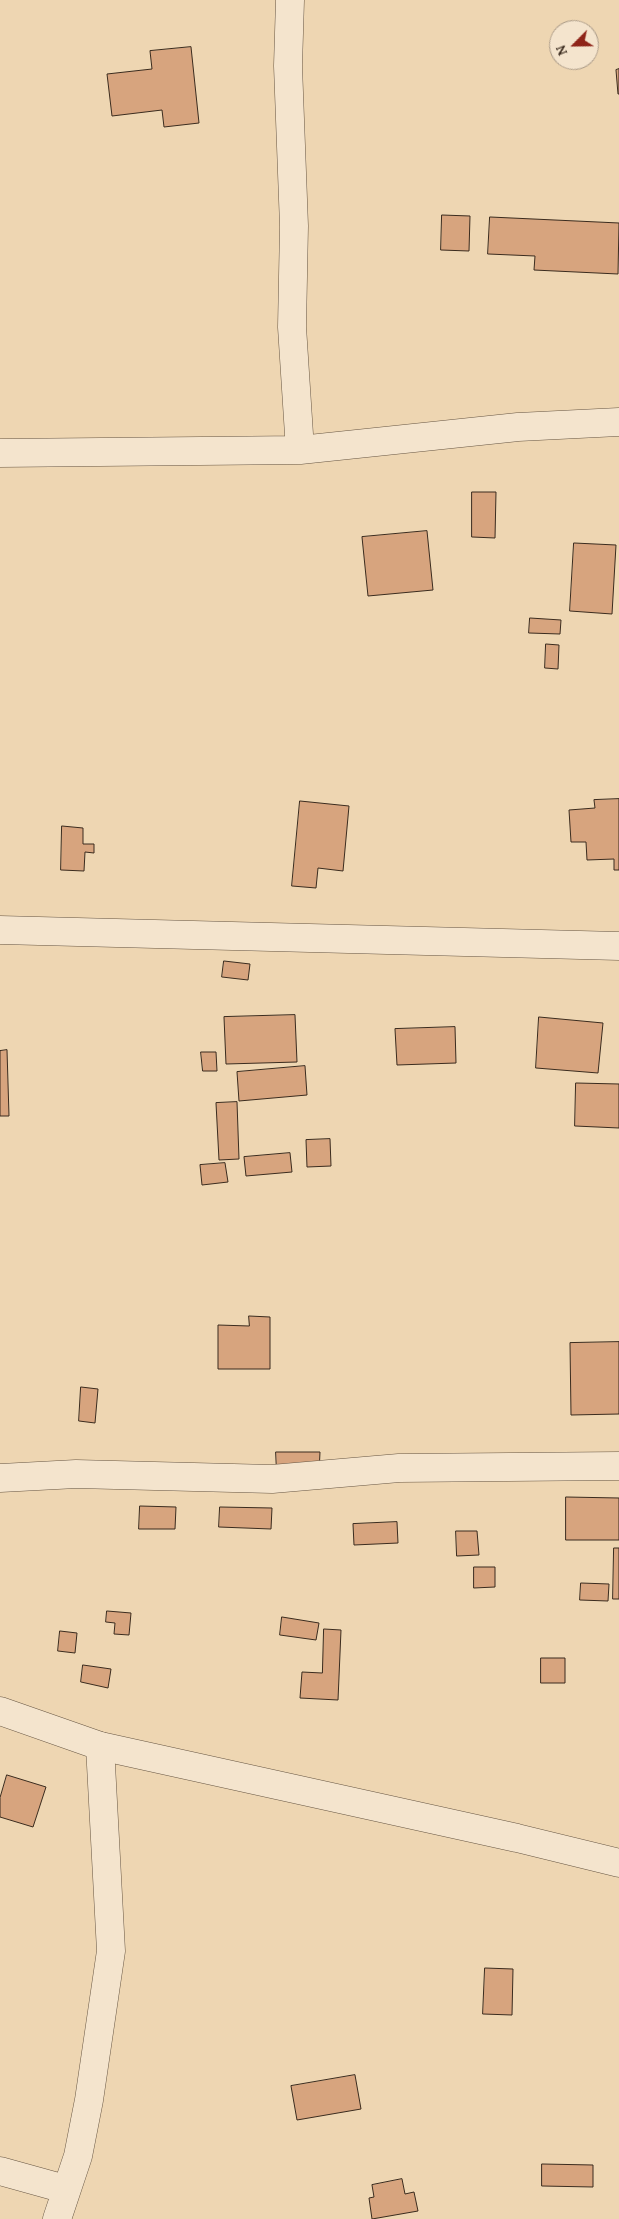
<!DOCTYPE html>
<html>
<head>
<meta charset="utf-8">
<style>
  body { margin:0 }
  #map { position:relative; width:619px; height:2219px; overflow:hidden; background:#eed6b2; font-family:"Gentium Book Plus",serif }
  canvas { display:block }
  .north { position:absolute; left:549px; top:20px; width:50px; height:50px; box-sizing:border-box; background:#f4e4cd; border:1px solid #aa9a87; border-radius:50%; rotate:247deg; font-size:14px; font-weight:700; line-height:20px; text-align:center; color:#3a2b1e }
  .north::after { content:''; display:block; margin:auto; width:18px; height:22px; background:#8f2418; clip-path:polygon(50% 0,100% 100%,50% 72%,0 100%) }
</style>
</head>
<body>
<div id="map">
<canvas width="619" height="2219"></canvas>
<div class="north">N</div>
</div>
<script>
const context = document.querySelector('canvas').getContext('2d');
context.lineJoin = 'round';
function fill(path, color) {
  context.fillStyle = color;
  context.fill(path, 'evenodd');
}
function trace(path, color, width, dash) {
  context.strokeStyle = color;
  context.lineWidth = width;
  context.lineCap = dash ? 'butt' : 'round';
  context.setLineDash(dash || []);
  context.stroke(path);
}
const building = new Path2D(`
  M 191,47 L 199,123 L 164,127 L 162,110 L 112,116 L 107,74 L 152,69 L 150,51 Z
  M 619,69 L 619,94 L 618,94 L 616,70 Z
  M 442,215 L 470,216 L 469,251 L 441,250 Z
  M 490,217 L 619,223 L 618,274 L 534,270 L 535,256 L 488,254 Z
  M 472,492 L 496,492 L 495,538 L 472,537 Z
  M 427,531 L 433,590 L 368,596 L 362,537 Z
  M 574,543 L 616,545 L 612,614 L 570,611 Z
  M 530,618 L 561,620 L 560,634 L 529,633 Z
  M 546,644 L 559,645 L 558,669 L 545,668 Z
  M 619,799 L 619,870 L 614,870 L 614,859 L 587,860 L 586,842 L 571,842 L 569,810 L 595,808 L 594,800 Z
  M 300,801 L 349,806 L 343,871 L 318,868 L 316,888 L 292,886 Z
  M 62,826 L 83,828 L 83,844 L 94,844 L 94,853 L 85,852 L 84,871 L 61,870 Z
  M 224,961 L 250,964 L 248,980 L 222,977 Z
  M 295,1015 L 297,1062 L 226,1064 L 224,1017 Z
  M 539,1017 L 603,1023 L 598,1073 L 536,1068 Z
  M 455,1027 L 456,1063 L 397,1065 L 395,1029 Z
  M 7,1050 L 9,1116 L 0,1116 L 0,1051 Z
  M 201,1052 L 216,1052 L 217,1071 L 203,1071 Z
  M 305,1066 L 307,1095 L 239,1101 L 237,1072 Z
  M 576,1083 L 619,1084 L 619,1128 L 575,1126 Z
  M 237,1102 L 239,1159 L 219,1160 L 216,1103 Z
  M 330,1139 L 331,1166 L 307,1167 L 306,1140 Z
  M 290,1153 L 292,1172 L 246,1176 L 244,1157 Z
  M 225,1163 L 228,1182 L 202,1185 L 200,1165 Z
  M 249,1316 L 270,1317 L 270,1369 L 218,1369 L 218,1325 L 249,1326 Z
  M 619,1342 L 619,1414 L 571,1415 L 570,1343 Z
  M 81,1387 L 98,1389 L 95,1423 L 79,1421 Z
  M 276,1452 L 320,1452 L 319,1473 L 277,1473 Z
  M 566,1497 L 619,1498 L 619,1540 L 566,1540 Z
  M 140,1506 L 176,1507 L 175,1529 L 139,1529 Z
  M 220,1507 L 272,1508 L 271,1529 L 219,1527 Z
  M 397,1522 L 398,1543 L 354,1545 L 353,1524 Z
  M 456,1531 L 477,1531 L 479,1555 L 457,1556 Z
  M 614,1548 L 619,1548 L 619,1599 L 613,1599 Z
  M 474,1567 L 495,1567 L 495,1587 L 474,1588 Z
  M 581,1583 L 609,1584 L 608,1601 L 580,1600 Z
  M 107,1611 L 131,1613 L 129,1635 L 114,1634 L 115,1623 L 106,1622 Z
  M 282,1617 L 319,1623 L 316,1640 L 280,1635 Z
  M 324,1629 L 341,1630 L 338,1700 L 300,1698 L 302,1672 L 322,1673 Z
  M 60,1631 L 77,1633 L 75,1653 L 58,1651 Z
  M 541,1658 L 565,1658 L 565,1683 L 541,1683 Z
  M 83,1665 L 111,1669 L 108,1688 L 81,1682 Z
  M 7,1775 L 46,1787 L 33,1827 L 0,1817 L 0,1798 Z
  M 485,1968 L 513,1969 L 512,2015 L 483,2014 Z
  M 355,2075 L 361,2109 L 297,2120 L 291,2086 Z
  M 542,2164 L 593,2165 L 593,2187 L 542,2186 Z
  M 402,2179 L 405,2194 L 414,2192 L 418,2211 L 372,2219 L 369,2198 L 374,2197 L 372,2185 Z`);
const minor = new Path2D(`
  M 290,0 L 288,66 L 294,226 L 292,327 L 300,450
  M 0,453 L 300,450 L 518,427 L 619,422
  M 0,930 L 619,946
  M 0,1478 L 76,1474 L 272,1479 L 399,1468 L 619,1466
  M 0,2171 L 65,2189
  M 57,2219 L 78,2156 L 89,2100 L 111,1951 L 100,1746`);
const tertiary = new Path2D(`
  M 0,1711 L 100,1746 L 517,1838 L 619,1863`);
fill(building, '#d7a47e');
trace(building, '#3a2b1e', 1);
trace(minor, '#675643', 29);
trace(tertiary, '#675643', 29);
trace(minor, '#f4e4cd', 28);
trace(tertiary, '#f4e4cd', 28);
</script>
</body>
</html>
